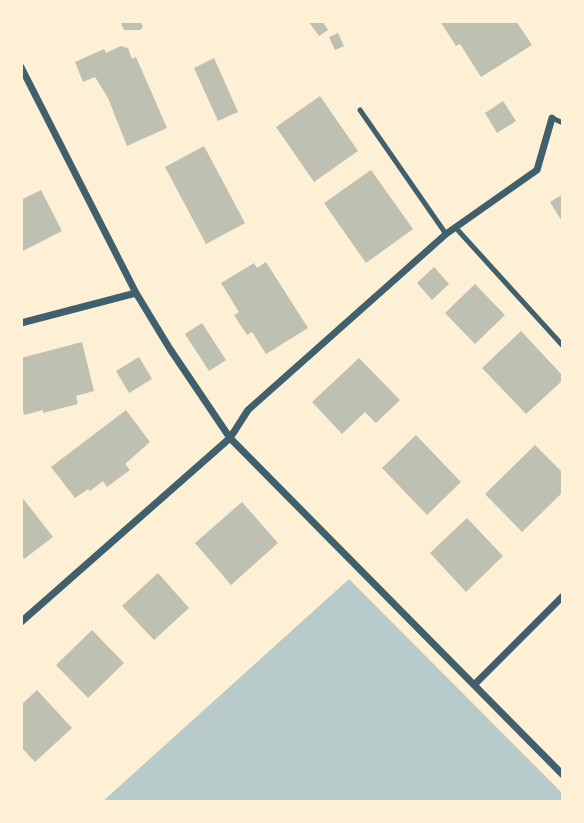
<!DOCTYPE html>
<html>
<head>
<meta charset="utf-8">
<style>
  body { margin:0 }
  #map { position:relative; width:584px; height:823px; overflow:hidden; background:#fdf0d5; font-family:"Fira Sans Condensed",sans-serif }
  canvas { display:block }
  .frame { position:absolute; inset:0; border:23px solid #fdf0d5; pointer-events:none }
</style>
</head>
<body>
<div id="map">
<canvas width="584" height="823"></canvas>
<div class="frame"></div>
</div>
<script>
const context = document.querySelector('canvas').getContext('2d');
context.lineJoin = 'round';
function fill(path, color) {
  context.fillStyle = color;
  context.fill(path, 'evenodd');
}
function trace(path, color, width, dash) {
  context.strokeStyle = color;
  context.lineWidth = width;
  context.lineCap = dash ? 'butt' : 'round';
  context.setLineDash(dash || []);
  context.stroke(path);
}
const green = new Path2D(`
  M 349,579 L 563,794 L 563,802 L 102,802 Z`);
const building = new Path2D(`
  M 120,21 L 140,21 L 143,27 L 140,30 L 124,30 Z
  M 308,21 L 322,21 L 328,30 L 319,36 Z
  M 440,21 L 516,21 L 532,45 L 481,77 L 460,44 L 456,46 Z
  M 338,33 L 344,46 L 335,50 L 329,37 Z
  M 121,46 L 128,48 L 132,59 L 136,57 L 167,128 L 127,146 L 108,98 L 95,77 L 83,82 L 75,62 L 104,49 L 106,53 Z
  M 214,58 L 238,112 L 218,121 L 194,68 Z
  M 320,96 L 358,151 L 314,182 L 276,127 Z
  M 503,101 L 516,121 L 497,133 L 485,113 Z
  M 204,146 L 245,223 L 206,244 L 165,167 Z
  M 371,170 L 413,229 L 366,263 L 324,203 Z
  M 41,190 L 62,231 L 21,252 L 21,200 Z
  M 563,194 L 563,223 L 550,202 Z
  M 266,262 L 308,328 L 266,354 L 252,332 L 247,335 L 234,315 L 239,312 L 221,283 L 254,263 L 257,268 Z
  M 434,267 L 449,284 L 432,300 L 417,283 Z
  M 475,284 L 505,315 L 475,344 L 445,313 Z
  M 202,323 L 226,360 L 209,371 L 185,334 Z
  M 521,331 L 563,376 L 563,380 L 526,414 L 482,368 Z
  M 82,342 L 94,391 L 76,396 L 78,404 L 43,413 L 43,410 L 24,415 L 21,402 L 21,358 Z
  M 139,357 L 152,379 L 129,393 L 116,371 Z
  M 359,358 L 400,400 L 376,423 L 365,412 L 342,434 L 312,402 Z
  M 126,410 L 150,442 L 125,464 L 130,470 L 107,487 L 103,481 L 90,491 L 88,489 L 75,498 L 51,467 Z
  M 416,435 L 461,482 L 427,515 L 382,468 Z
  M 535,445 L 563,473 L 563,492 L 522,532 L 485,494 Z
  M 21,496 L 53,537 L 24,559 L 21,555 Z
  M 242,502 L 278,543 L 231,585 L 195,543 Z
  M 467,518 L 503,556 L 466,592 L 430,553 Z
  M 158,573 L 189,608 L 154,640 L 122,606 Z
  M 92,630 L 124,663 L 88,698 L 56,665 Z
  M 37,690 L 72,728 L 35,762 L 21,747 L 21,705 Z`);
const service = new Path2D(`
  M 360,110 L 446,234
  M 552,118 L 563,123
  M 455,227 L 563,346`);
const minor = new Path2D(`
  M 21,67 L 136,293 L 170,349 L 230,438 L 563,775
  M 21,323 L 136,293
  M 21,622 L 230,438 L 248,410 L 446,234 L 537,170 L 552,118
  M 475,684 L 563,596`);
fill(green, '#b9caca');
fill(building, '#bec0b2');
trace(service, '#3f606c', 5);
trace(minor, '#3f606c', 7);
</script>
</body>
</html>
